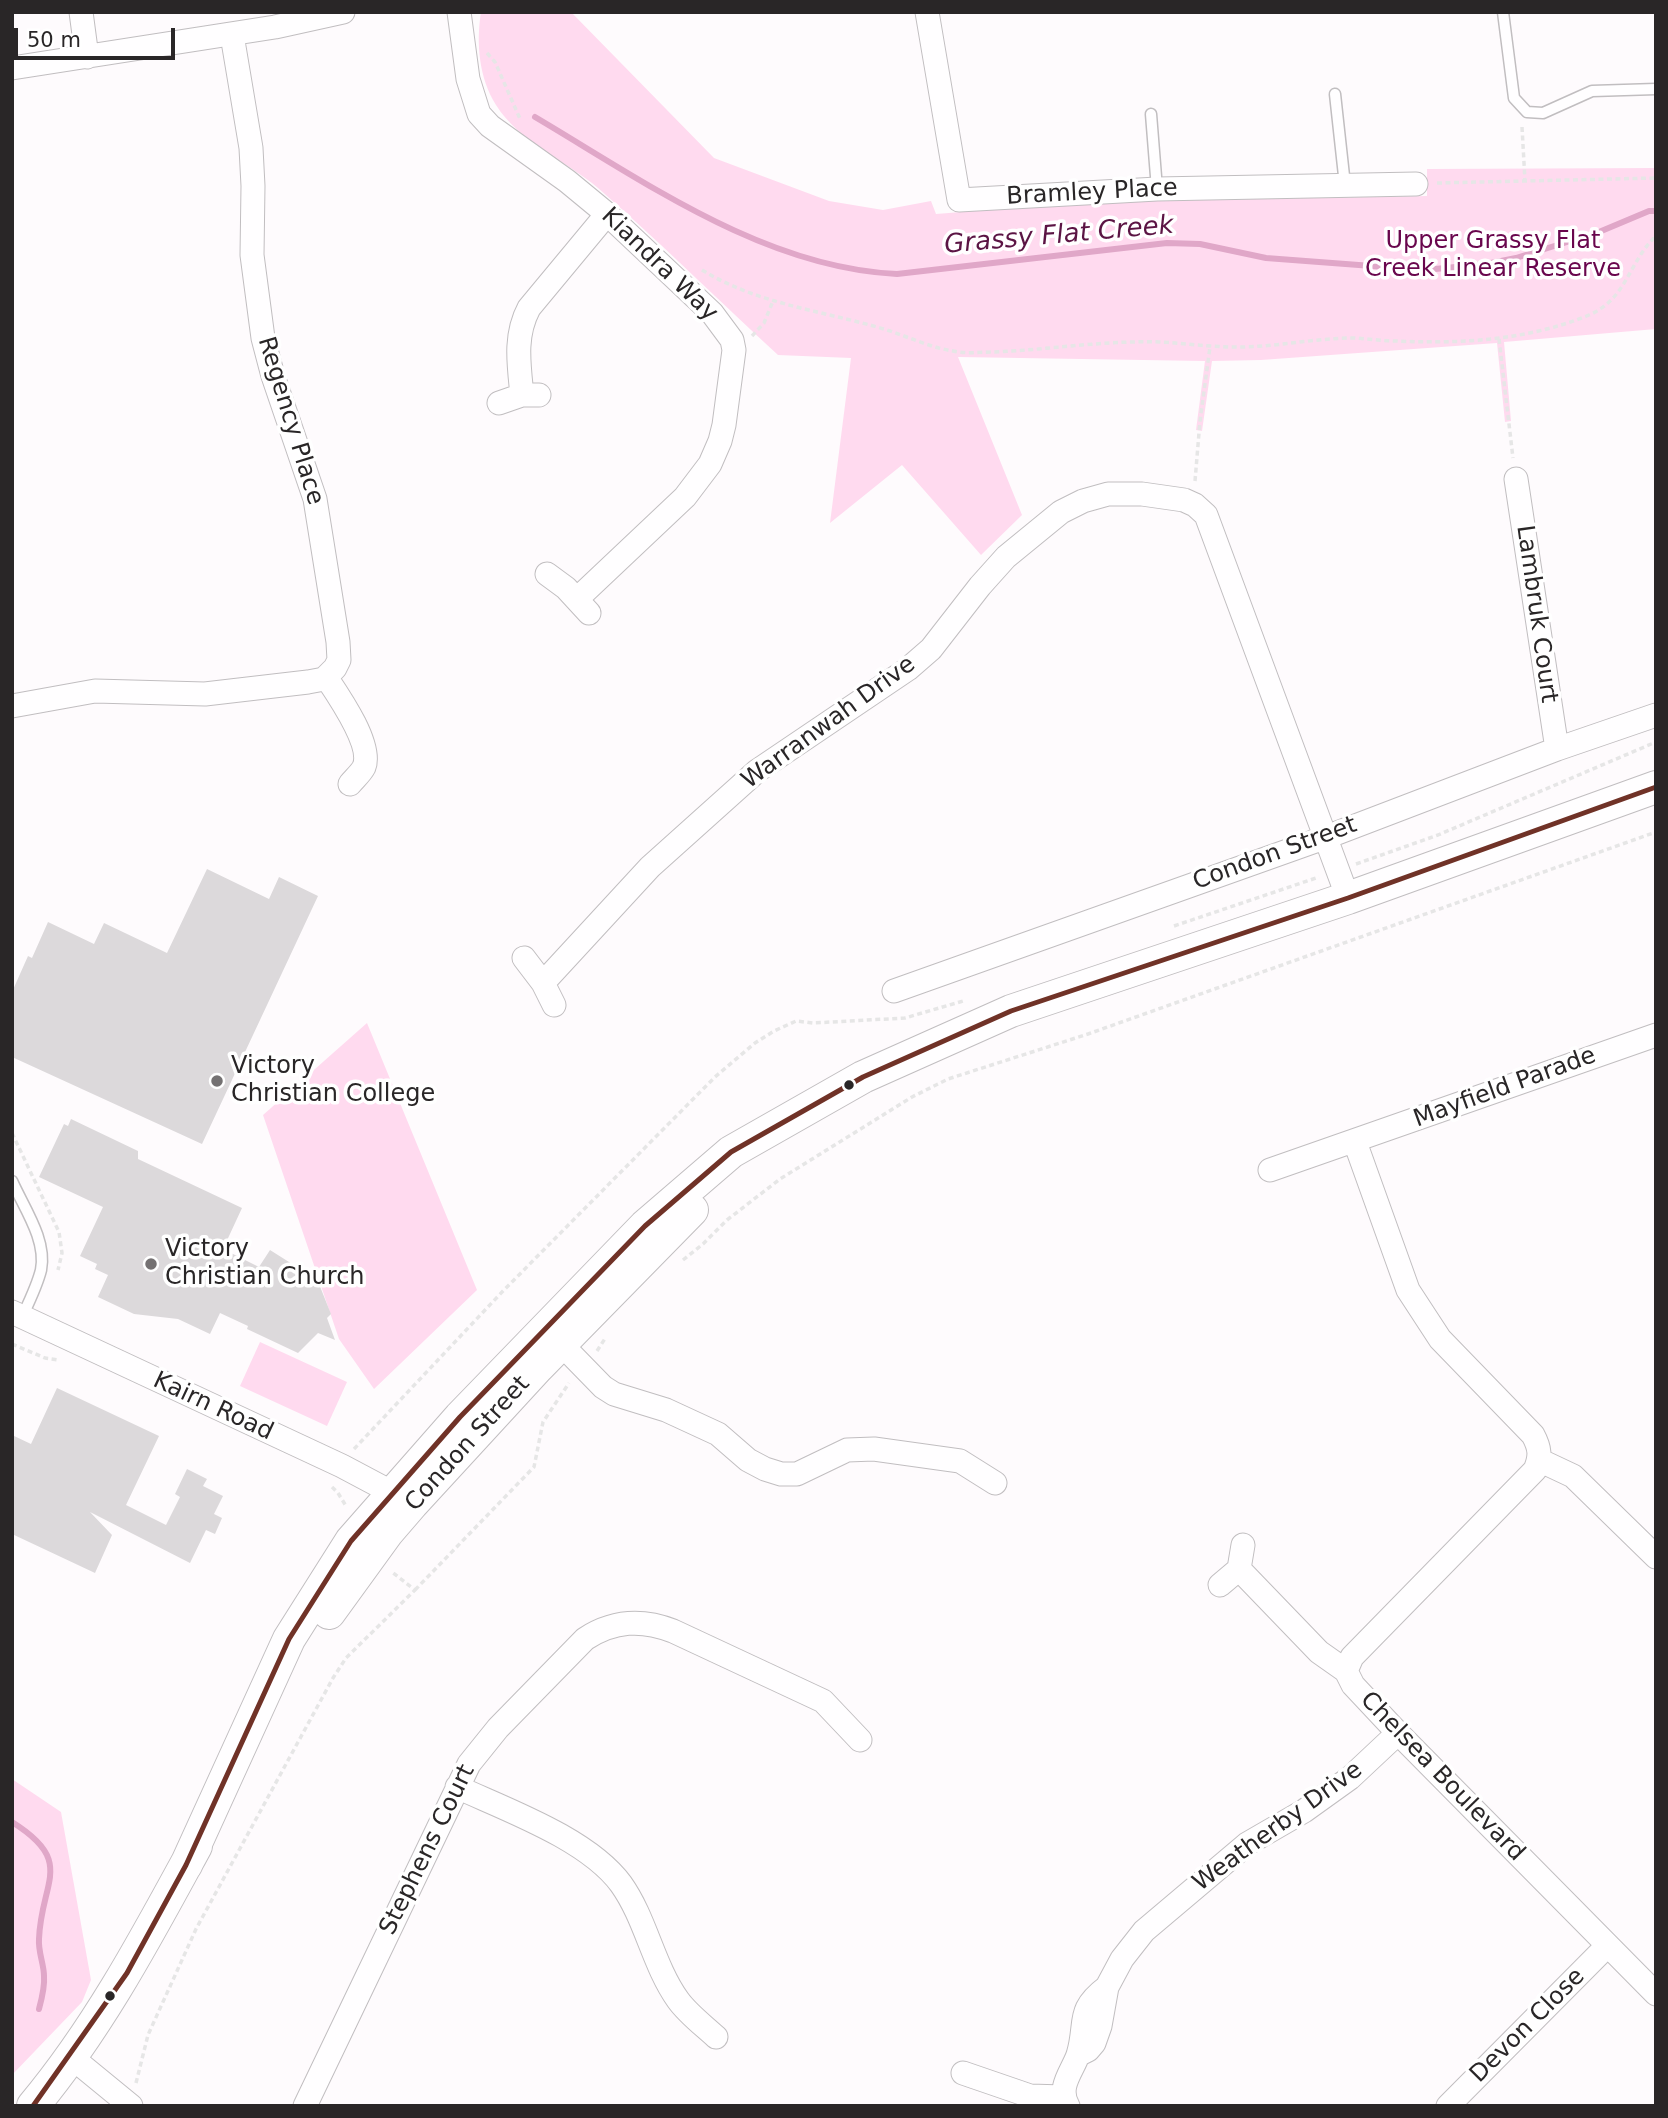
<!DOCTYPE html>
<html>
<head>
<meta charset="utf-8">
<style>
  body { margin:0 }
  #map { position:relative; width:1668px; height:2118px; overflow:hidden; background:#fefbfd; font-family:"DejaVu Sans",sans-serif }
  canvas { display:block }
  .frame { position:absolute; inset:0; border:14px solid #292627; pointer-events:none }
  .scale { position:absolute; left:14px; top:28px; width:161px; height:32px; box-sizing:border-box; border:4px solid #292627; border-top:0; padding-left:9px; font-size:21px; line-height:24px; white-space:nowrap; color:#292627; -webkit-text-stroke:5px #fff; paint-order:stroke }
</style>
</head>
<body>
<div id="map">
<canvas width="1668" height="2118"></canvas>
<div class="frame"></div>
<div class="scale">50 m</div>
</div>
<script>
const context = document.querySelector('canvas').getContext('2d');
context.lineJoin = 'round';
function fill(path, color) {
  context.fillStyle = color;
  context.fill(path, 'evenodd');
}
function trace(path, color, width, dash) {
  context.strokeStyle = color;
  context.lineWidth = width;
  context.lineCap = dash ? 'butt' : 'round';
  context.setLineDash(dash || []);
  context.stroke(path);
}
function write(font, color, halo, rows, align = 'center') {
  context.font = font + ' "DejaVu Sans",sans-serif';
  context.lineWidth = 7;
  context.setLineDash([]);
  context.textBaseline = 'middle';
  context.strokeStyle = halo;
  context.fillStyle = color;
  for (const [text, x, y, turn = 0] of rows) {
    context.save();
    context.translate(x, y);
    context.rotate((+turn || 0) * Math.PI / 180);
    context.textAlign = isNaN(turn) ? turn : align;
    if (halo) context.strokeText(text, 0, 0);
    context.fillText(text, 0, 0);
    context.restore();
  }
}
const green = new Path2D(`
  M 481,12 L 571,12 L 714,158 L 829,201 L 883,210 L 931,201 L 936,214 L 1087,202 L 1427,196 L 1427,169 L 1656,168 L 1656,329 L 1504,342 L 1511,421 L 1505,422 L 1497,343 L 1261,360 L 1212,361 L 1202,431 L 1196,430 L 1205,361 L 958,357 L 1022,515 L 981,555 L 902,465 L 830,523 L 851,358 L 778,355 C 718,300 660,242 598,188 C 565,160 520,143 496,105 C 479,78 476,43 481,12 Z
  M 367,1023 L 477,1290 L 374,1389 L 339,1339 L 263,1115 Z
  M 260,1342 L 347,1382 L 327,1426 L 240,1386 Z
  M 12,1779 L 61,1812 L 91,1980 L 82,2002 L 12,2075 Z`);
const stream = new Path2D(`
  M 535,117 C 645,182 765,268 897,274 L 1167,243 L 1200,244 L 1266,258 L 1425,270 L 1486,264 L 1516,258 L 1599,232 L 1649,211 L 1656,211
  M 12,1822 C 76,1862 41,1881 39,1939 C 38,1952 44,1964 44,1976 C 45,1987 42,1998 39,2009`);
const building = new Path2D(`
  M 207,869 L 269,899 L 279,877 L 318,896 L 202,1144 L 12,1057 L 12,992 L 28,956 L 32,958 L 48,922 L 94,944 L 104,923 L 167,953 Z
  M 71,1119 L 138,1151 L 138,1159 L 242,1208 L 223,1249 L 259,1267 L 270,1250 L 308,1274 L 315,1274 L 331,1314 L 327,1318 L 335,1340 L 318,1333 L 298,1353 L 247,1329 L 248,1326 L 220,1313 L 210,1334 L 178,1319 L 134,1314 L 98,1297 L 108,1275 L 95,1269 L 97,1264 L 80,1256 L 103,1207 L 39,1177 L 64,1124 L 68,1126 Z
  M 57,1388 L 159,1436 L 126,1505 L 166,1525 L 180,1497 L 175,1494 L 187,1469 L 207,1479 L 203,1486 L 223,1496 L 214,1514 L 222,1518 L 215,1534 L 206,1530 L 190,1563 L 90,1512 L 112,1535 L 95,1573 L 12,1534 L 12,1435 L 31,1444 Z`);
const path = new Path2D(`
  M 487,53 L 495,62 L 521,121
  M 1522,127 L 1525,181
  M 1437,183 L 1656,178
  M 702,270 C 756,303 817,310 877,327 C 903,334 927,347 953,351 C 967,354 981,352 995,352 C 1041,350 1087,343 1133,342 C 1170,340 1206,348 1244,347 C 1281,346 1317,338 1355,338 C 1369,339 1383,341 1397,341 C 1462,344 1529,340 1589,315 C 1627,299 1629,261 1656,236
  M 752,336 L 764,323 L 773,301
  M 1499,339 L 1513,458
  M 1195,481 L 1200,421 L 1210,347
  M 1356,864 L 1438,835 L 1656,742
  M 1174,926 L 1319,877
  M 12,1133 L 59,1232 L 62,1253 L 58,1270
  M 683,1260 L 703,1244 L 727,1220 L 780,1179 L 912,1097 L 948,1079 L 1088,1034 L 1656,832
  M 12,1344 L 45,1358 L 59,1360
  M 597,1351 L 606,1337
  M 354,1449 L 503,1291 L 715,1077 L 755,1043 L 774,1031 L 796,1021 L 813,1023 L 905,1018 L 963,1001
  M 332,1487 L 338,1493 L 346,1506
  M 415,1590 L 534,1467 L 543,1422 L 569,1383
  M 136,2083 L 148,2035 L 196,1929 L 333,1678 L 346,1658 L 415,1590 L 392,1572`);
const lane = new Path2D(`
  M 1503,12 L 1514,98 L 1527,112 L 1543,113 L 1592,91 L 1656,89
  M 1335,94 L 1345,185
  M 1151,114 L 1157,189
  M 12,1181 C 24,1208 47,1240 41,1270 C 37,1286 29,1302 22,1317`);
const street = new Path2D(`
  M 81,12 L 87,57
  M 459,12 L 468,79 L 479,114 L 490,126 L 567,181 L 607,214 L 712,313 L 732,340 L 734,350 L 724,425 L 720,441 L 710,464 L 685,497 L 577,599
  M 927,12 L 959,200 L 1157,189 L 1416,184
  M 12,68 L 275,27 L 343,12
  M 522,395 C 519,365 514,336 529,308 L 607,214
  M 499,403 L 522,395 L 539,395
  M 1516,479 L 1557,749
  M 547,574 L 566,588 L 589,613
  M 326,677 C 338,695 373,745 364,767 C 361,773 354,779 350,784
  M 12,706 L 95,691 L 205,694 L 308,682 L 324,679 L 335,668 L 339,660 L 338,642 L 315,499 L 273,376 L 263,338 L 252,255 L 253,186 L 251,148 L 232,35
  M 524,958 L 543,983
  M 894,991 L 1324,838 L 1557,749 L 1656,715
  M 554,1005 L 543,983 L 650,867 L 757,771 L 908,669 L 931,649 L 980,586 L 1006,557 L 1061,512 L 1083,501 L 1108,494 L 1142,494 L 1184,500 L 1195,505 L 1206,515 L 1348,898
  M 1355,1142 L 1408,1290 L 1440,1339 L 1533,1435 C 1540,1448 1541,1456 1535,1470 L 1352,1657 L 1346,1671 L 1353,1685 L 1398,1733 L 1656,1994
  M 1270,1170 L 1656,1035
  M 12,1312 L 342,1466 L 406,1500
  M 562,1345 L 603,1387 L 614,1394 L 666,1410 L 718,1434 L 748,1460 L 765,1469 L 781,1474 L 797,1474 L 847,1450 L 874,1449 L 960,1461 L 995,1483
  M 1539,1460 L 1573,1476 L 1656,1557
  M 1239,1569 L 1319,1652 L 1346,1671
  M 1220,1585 L 1239,1569 L 1243,1545
  M 457,1787 C 507,1810 588,1839 621,1884 C 646,1919 653,1965 678,2000 C 688,2014 703,2025 716,2037
  M 1078,2055 L 1088,2050 L 1094,2043 L 1100,2026 L 1107,1987 L 1122,1959 L 1144,1931 L 1247,1844 L 1304,1811 L 1350,1778 L 1398,1733
  M 70,2056 L 131,2106
  M 963,2073 L 1030,2096 L 1063,2097
  M 305,2106 L 469,1764 L 498,1728 L 585,1639 C 614,1620 642,1619 673,1631 L 823,1701 L 860,1740
  M 1068,2106 C 1057,2087 1072,2072 1078,2055 C 1088,2022 1075,2011 1107,1987
  M 1448,2106 L 1607,1946`);
const secondary = new Path2D(`
  M 329,1613 L 387,1533 L 412,1504 L 538,1367 L 692,1210
  M 186,1865 L 289,1639 L 351,1541 L 460,1417 L 645,1226 L 731,1152 L 863,1077 L 1011,1011 L 1348,898 L 1656,787
  M 33,2106 C 99,2027 147,1936 196,1846`);
const bus1 = new Path2D(`
  M 33,2106 L 127,1973 L 186,1865 L 289,1639 L 351,1541 L 460,1417 L 645,1226 L 731,1152 L 863,1077 L 1011,1011 L 1348,898 L 1656,787`);
const markers = [
  [217,1081,7,"#747172"],
  [849,1085,6,"#292627"],
  [151,1264,7,"#747172"],
  [110,1996,6,"#292627"]
];
const streetNames = [
  ["Bramley Place",1092,193,-3],
  ["Kiandra Way",659,265,44],
  ["Regency Place",290,421,73],
  ["Lambruk Court",1536,614,82],
  ["Warranwah Drive",829,723,-36],
  ["Condon Street",1275,854,-20],
  ["Mayfield Parade",1505,1088,-20],
  ["Kairn Road",213,1407,25],
  ["Condon Street",468,1444,-48],
  ["Chelsea Boulevard",1442,1777,46],
  ["Weatherby Drive",1278,1827,-36],
  ["Stephens Court",428,1850,-64],
  ["Devon Close",1528,2026,-45]
];
const parkNames = [
  ["Upper Grassy Flat",1493,242],
  ["Creek Linear Reserve",1493,270]
];
const poiNames = [
  ["Victory",231,1067],
  ["Christian College",231,1095],
  ["Victory",165,1250],
  ["Christian Church",165,1278]
];
const waterNames = [
  ["Grassy Flat Creek",1059,236,-5]
];
fill(green, '#ffdaef');
trace(stream, '#e0a7c8', 6);
fill(building, '#dcd9db');
trace(lane, '#c1bec0', 13);
trace(street, '#c1bec0', 25);
trace(secondary, '#c1bec0', 34);
trace(path, '#e6e6e6', 3.5, [5, 3.5]);
trace(lane, '#fffeff', 10);
trace(street, '#fffeff', 23);
trace(secondary, '#fffeff', 32);
trace(bus1, '#703227', 5);
for (const [x, y, r, color] of markers) {
  const dot = new Path2D();
  dot.arc(x, y, r, 0, 2 * Math.PI);
  context.fillStyle = color;
  context.fill(dot);
  trace(dot, '#fff', 2.5);
}
write('24px', '#292627', '#fff', streetNames);
write('24px', '#69064d', '#fff', parkNames);
write('24px', '#292627', '#fff', poiNames, 'left');
write('italic 26px', '#5b1444', '#fff', waterNames);
</script>
</body>
</html>
